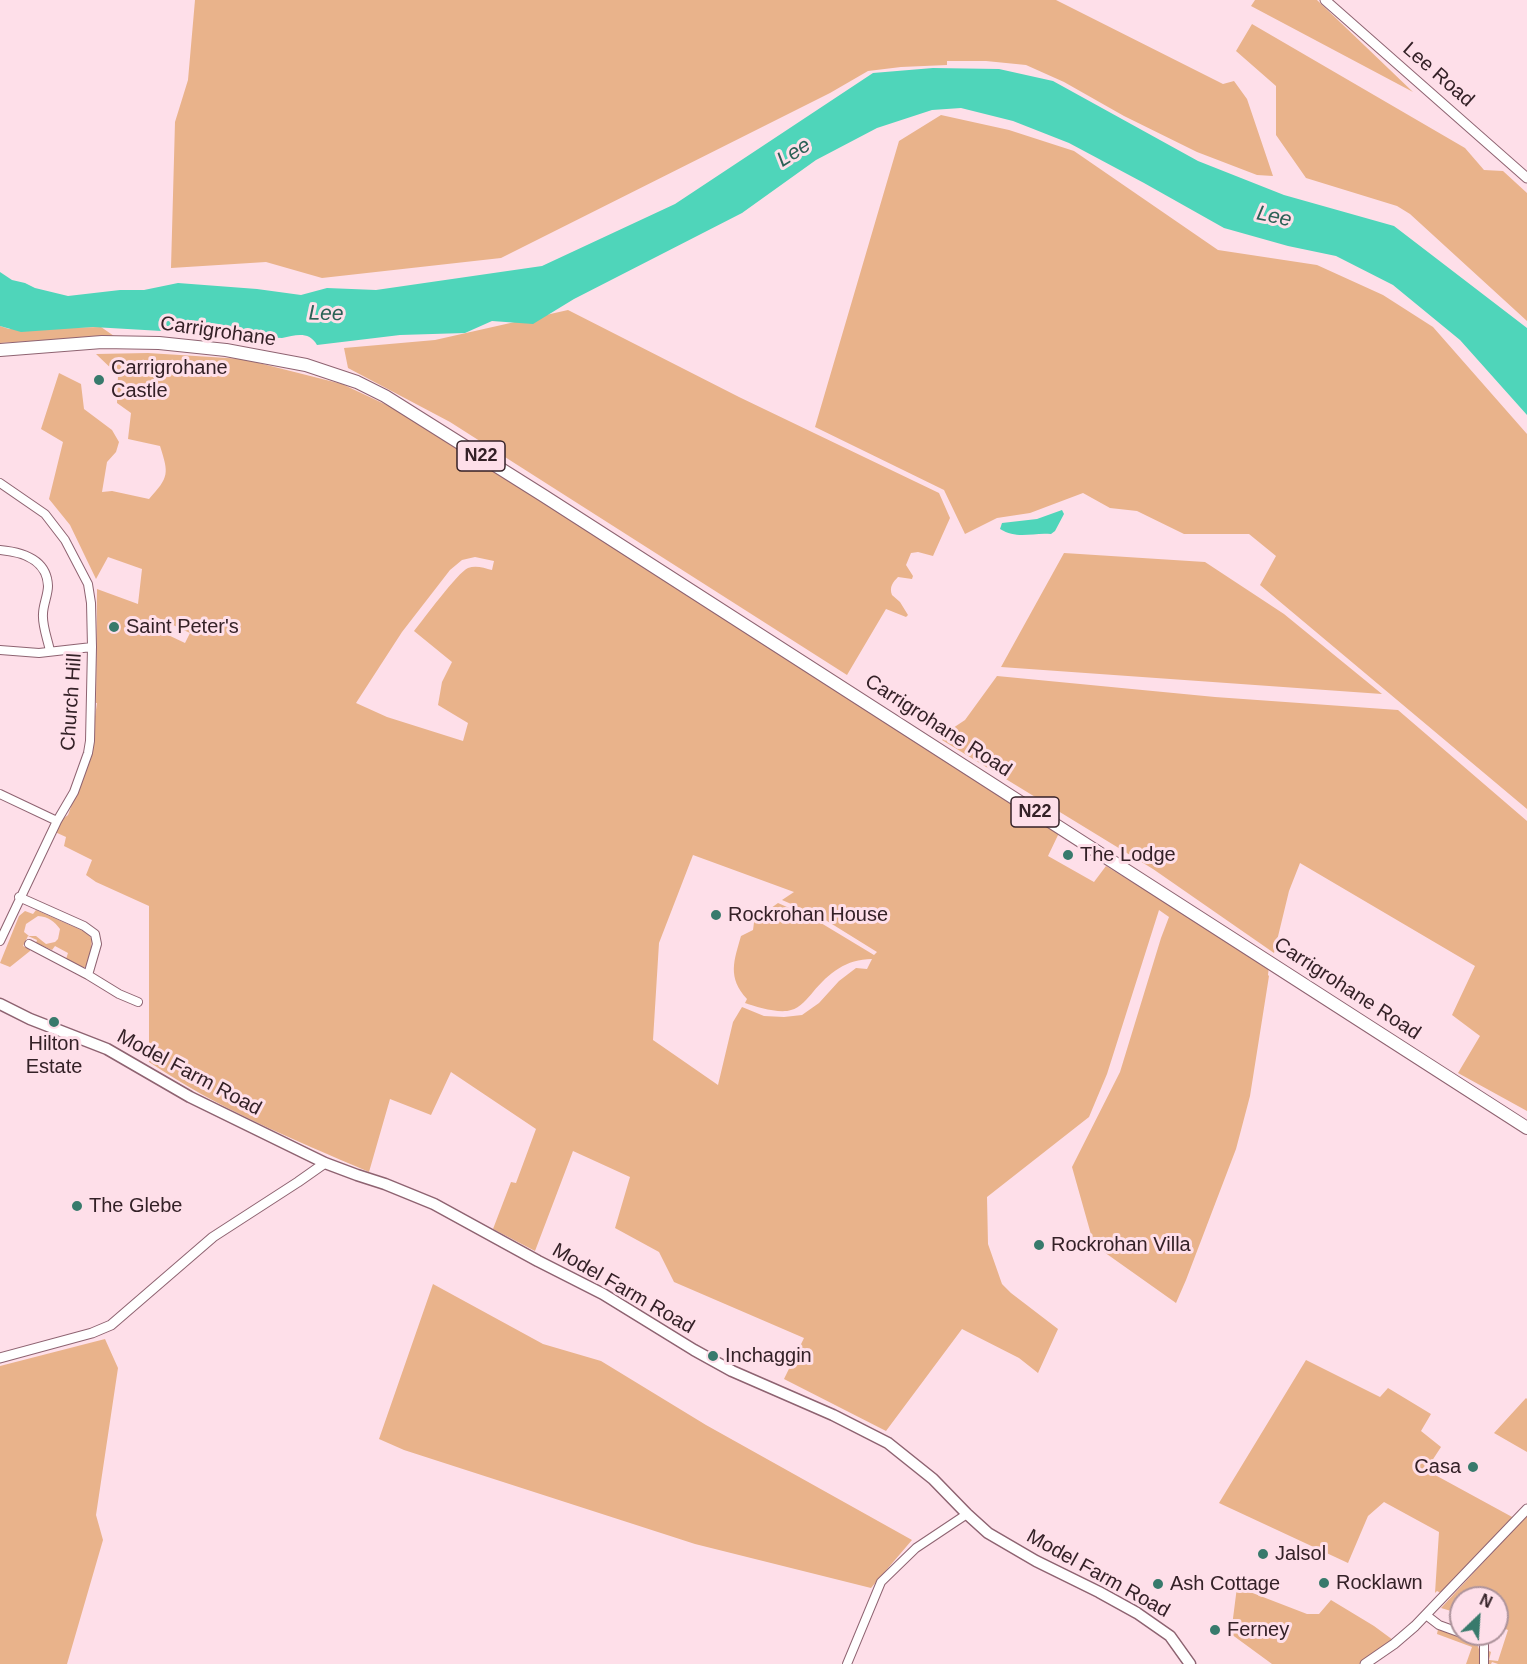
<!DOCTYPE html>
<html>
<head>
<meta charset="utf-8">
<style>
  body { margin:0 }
  #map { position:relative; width:1527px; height:1664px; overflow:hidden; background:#fedfe9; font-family:Arial,sans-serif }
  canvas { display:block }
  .north { position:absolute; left:1449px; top:1586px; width:60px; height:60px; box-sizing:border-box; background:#fedfe9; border:2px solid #ad939b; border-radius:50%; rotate:25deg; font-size:16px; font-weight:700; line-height:24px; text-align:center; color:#342127 }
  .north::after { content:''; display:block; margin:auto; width:21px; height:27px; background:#387a6c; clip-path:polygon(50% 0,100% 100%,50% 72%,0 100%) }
</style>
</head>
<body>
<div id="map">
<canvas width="1527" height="1664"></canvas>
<div class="north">N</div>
</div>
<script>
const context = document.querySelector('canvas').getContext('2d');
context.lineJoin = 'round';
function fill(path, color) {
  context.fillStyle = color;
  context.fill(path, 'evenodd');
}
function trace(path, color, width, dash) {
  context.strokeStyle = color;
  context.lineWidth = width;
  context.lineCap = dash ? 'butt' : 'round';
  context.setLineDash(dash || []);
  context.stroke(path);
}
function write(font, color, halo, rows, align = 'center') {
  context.font = font + ' Arial,sans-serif';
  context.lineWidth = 6;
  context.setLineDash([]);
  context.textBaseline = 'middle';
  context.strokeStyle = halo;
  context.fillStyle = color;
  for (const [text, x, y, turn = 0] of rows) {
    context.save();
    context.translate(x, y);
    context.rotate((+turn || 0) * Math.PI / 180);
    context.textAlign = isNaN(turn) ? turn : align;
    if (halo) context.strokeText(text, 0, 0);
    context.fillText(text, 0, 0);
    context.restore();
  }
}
const green = new Path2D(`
  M 195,0 L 1056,0 L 1223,84 L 1234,81 L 1247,99 L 1273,176 L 1257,175 L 1197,152 L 1124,116 L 1064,82 L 1026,65 L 986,61 L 947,61 L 947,65 L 901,67 L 868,71 L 830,93 L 501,258 L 322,278 L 266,262 L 171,268 L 175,122 L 188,80 Z
  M 1255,0 L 1317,0 L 1413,92 L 1251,6 Z
  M 1252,24 L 1465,148 L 1484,170 L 1503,171 L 1527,193 L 1527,321 L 1410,214 L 1397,206 L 1306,178 L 1276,135 L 1276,86 L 1236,51 Z
  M 941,115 L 1009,130 L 1074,151 L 1218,250 L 1317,265 L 1383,295 L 1433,327 L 1527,434 L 1527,809 L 1260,585 L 1276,556 L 1249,534 L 1184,534 L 1137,511 L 1110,508 L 1083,493 L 1030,513 L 997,518 L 965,534 L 944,490 L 815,427 L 899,141 Z
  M 568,310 L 739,397 L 939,493 L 950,518 L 933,556 L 918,552 L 911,553 L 906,565 L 913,576 L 912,579 L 898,577 C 893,582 889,587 892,595 L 900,602 L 908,615 L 906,617 L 886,609 L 847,675 L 450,422 L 348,368 L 344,348 L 435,340 Z
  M 0,326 L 9,329 L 101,327 L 114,336 L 0,343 Z
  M 148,353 L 243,359 L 342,384 L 408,415 L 512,481 L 721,617 L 1059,833 L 1048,856 L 1094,882 L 1106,866 L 1269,966 L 1268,975 L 1269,976 L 1250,1096 L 1236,1149 L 1186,1280 L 1176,1303 L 1104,1252 L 1092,1238 L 1072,1167 L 1120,1072 L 1161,938 L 1169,917 L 1159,910 L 1107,1074 L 1089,1117 L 987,1197 L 988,1244 L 1002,1284 L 1011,1293 L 1058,1329 L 1038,1373 L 1019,1358 L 962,1329 L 886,1431 L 784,1379 L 804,1338 L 674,1282 L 659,1252 L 615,1228 L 630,1177 L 573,1151 L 535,1251 L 493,1229 L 511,1182 L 516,1183 L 536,1129 L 451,1072 L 431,1115 L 390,1099 L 369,1172 C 292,1139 219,1109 149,1062 L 149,906 L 96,882 L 86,875 L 92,860 L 64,846 L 66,837 L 55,832 L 59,822 L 68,815 L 89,757 L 97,703 L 96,703 L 97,589 L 138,604 L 142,569 L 108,557 L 96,579 L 70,525 L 49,499 L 63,442 L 41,429 L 59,373 L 81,384 L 84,409 L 112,430 L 119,442 L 116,452 L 107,462 L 102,492 L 112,491 L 149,499 C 169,477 169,474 160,446 L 128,439 L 131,413 L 117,403 L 118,375 L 96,354 ZM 475,557 L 494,561 L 492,570 C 484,568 476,565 468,568 C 458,572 423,620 414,631 L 452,662 L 442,682 L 438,705 L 468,723 L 463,741 L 387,717 L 356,703 L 402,632 L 450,570 L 462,560 ZM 154,616 L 190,633 L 185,643 L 149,626 ZM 693,855 L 794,892 L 782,900 L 819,916 L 877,952 L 874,955 L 816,920 L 778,903 L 767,911 L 755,915 L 753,930 L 741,936 C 734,961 727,977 747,999 L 745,1003 C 756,1007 780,1014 791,1010 C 800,1008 808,998 813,992 C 829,973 846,959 872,959 L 867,969 L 856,968 L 839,981 L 819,1003 L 802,1015 L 784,1017 L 764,1016 L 742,1007 L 733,1022 L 718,1085 L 653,1040 L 659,943 Z
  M 1064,553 L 1205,562 L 1284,614 L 1382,694 L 1001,667 Z
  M 997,676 L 1215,697 L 1398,710 L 1527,821 L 1527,1111 L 1458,1073 L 1480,1036 L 1452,1015 L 1475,966 L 1300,863 L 1289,891 L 1274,953 L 1153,869 L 942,740 L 953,728 L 965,720 Z
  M 36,910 L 88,933 L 92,940 L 89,963 L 85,967 L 80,967 L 66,959 L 68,953 L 55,946 L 52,950 L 36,943 L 37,940 L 28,936 L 23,946 L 30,949 L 30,951 L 10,967 L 0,963 L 19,916 L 25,911 L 33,914 ZM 38,916 C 49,917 54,921 60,929 L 58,939 L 55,942 L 46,944 L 36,936 L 29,936 L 24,932 L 26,924 Z
  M 433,1284 L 543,1344 L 601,1361 L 706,1425 L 912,1540 L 871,1588 L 695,1544 L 404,1450 L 379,1439 Z
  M 105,1339 L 118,1368 L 96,1515 L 103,1540 L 67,1664 L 0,1664 L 0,1366 Z
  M 1306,1360 L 1380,1397 L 1388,1388 L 1431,1414 L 1421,1431 L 1441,1447 L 1426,1470 L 1514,1518 L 1443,1594 L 1437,1591 L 1435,1593 L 1439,1532 L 1384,1502 L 1368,1516 L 1348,1563 L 1219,1503 Z
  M 1526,1398 L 1527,1399 L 1527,1452 L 1494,1433 Z
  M 1527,1515 L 1527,1664 L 1498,1664 L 1492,1662 L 1491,1664 L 1487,1664 L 1487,1659 L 1489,1651 L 1491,1652 L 1489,1660 L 1498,1661 L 1508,1630 L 1497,1626 L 1497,1598 L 1461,1598 L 1461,1614 L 1441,1608 Z
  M 1237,1587 L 1307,1614 L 1319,1614 L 1331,1600 L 1374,1626 L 1393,1640 L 1359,1664 L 1272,1664 L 1231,1634 Z
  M 1438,1629 L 1475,1642 C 1481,1649 1480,1656 1480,1664 L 1466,1664 L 1472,1647 L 1437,1634 Z`);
const water = new Path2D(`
  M 933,68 L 999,69 L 1053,81 L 1198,161 L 1284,195 L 1394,226 L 1527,328 L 1527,415 L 1460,340 L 1393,285 L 1336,256 L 1288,246 L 1224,228 L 1144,183 L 1069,143 L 1013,121 L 961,108 L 932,110 L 877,128 L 816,160 L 742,213 L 574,299 L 533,324 L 492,321 L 465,333 L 400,335 L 317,345 C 309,331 296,335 282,338 L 93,327 L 21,332 L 0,326 L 0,272 L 12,280 L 25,283 L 35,288 L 68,296 L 120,290 L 144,290 L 178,283 L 257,289 L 301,295 L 327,288 L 376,290 L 542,266 L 675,204 L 873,73 Z
  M 1062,510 L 1064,514 L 1055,531 L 1051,534 C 1033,532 1018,540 1000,529 L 1002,523 L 1037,519 Z`);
const minor = new Path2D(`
  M 0,483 L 45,514 L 65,540 L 88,584 L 91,603 L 92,647 L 90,741 L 88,753 L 74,792 L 57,821 L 0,941
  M 0,550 C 22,552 47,559 48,586 C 48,595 43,605 43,614 C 42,626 48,640 50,651
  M 0,650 L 39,653 L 92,647
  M 0,794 L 57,821
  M 19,897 L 84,926 L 95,934 L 97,944 L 88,975
  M 29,944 L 88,975 L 119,994 L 138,1002
  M 1426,1615 L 1439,1625 L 1461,1633
  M 1463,1634 L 1484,1641 L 1484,1664
  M 847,1664 L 881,1582 L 916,1548 L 967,1514`);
const tertiary = new Path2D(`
  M 1325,0 L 1527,178
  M 0,1358 L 92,1333 L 111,1325 L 213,1237 L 298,1182 L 325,1163
  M 1365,1664 L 1394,1644 L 1415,1626 L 1527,1509`);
const secondary = new Path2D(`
  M 0,1004 L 30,1019 L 107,1049 L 190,1097 L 325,1163 L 357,1175 L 385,1184 L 434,1204 L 538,1261 L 603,1294 L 694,1350 L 732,1371 L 833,1415 L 888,1443 L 933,1479 L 967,1514 L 988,1533 L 1036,1561 L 1099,1592 L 1137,1613 L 1170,1636 L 1190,1664`);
const trunk = new Path2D(`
  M 0,350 L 102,342 L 159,343 L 226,350 L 306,365 L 357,382 L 385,396 L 544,496 L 1527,1128`);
const markers = [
  [99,380,6,"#387a6c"],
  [114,627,6,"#387a6c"],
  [1068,855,6,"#387a6c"],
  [716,915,6,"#387a6c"],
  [54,1022,6,"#387a6c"],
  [77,1206,6,"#387a6c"],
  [1039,1245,6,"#387a6c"],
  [713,1356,6,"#387a6c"],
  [1473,1467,6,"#387a6c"],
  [1263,1554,6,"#387a6c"],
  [1324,1583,6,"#387a6c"],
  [1158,1584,6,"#387a6c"],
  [1215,1630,6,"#387a6c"]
];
const shields = [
  [481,456,48],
  [1035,812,48]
];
const shieldNames = [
  ["N22",481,456],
  ["N22",1035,812]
];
const streetNames = [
  ["Lee Road",1438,75,41],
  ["Carrigrohane",218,332,8],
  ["Church Hill",72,702,-86],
  ["Carrigrohane Road",938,726,33],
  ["Carrigrohane Road",1347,989,33],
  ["Model Farm Road",189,1073,28],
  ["Model Farm Road",623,1289,30],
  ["Model Farm Road",1098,1574,29]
];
const poiNames = [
  ["Carrigrohane",111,368],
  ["Castle",111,391],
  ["Saint Peter's",126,627],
  ["The Lodge",1080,855],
  ["Rockrohan House",728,915],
  ["Hilton",54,1044,"center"],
  ["Estate",54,1067,"center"],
  ["The Glebe",89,1206],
  ["Rockrohan Villa",1051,1245],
  ["Inchaggin",725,1356],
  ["Casa",1461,1467,"right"],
  ["Jalsol",1275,1554],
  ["Rocklawn",1336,1583],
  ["Ash Cottage",1170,1584],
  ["Ferney",1227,1630]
];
const waterNames = [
  ["Lee",794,153,-32],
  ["Lee",1274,217,12],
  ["Lee",326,314,1]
];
fill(green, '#e9b38b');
fill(water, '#4fd5ba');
trace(minor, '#8e6371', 10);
trace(tertiary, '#8e6371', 11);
trace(secondary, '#8e6371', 13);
trace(trunk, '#8e6371', 14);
trace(minor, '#fff', 8);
trace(tertiary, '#fff', 9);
trace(secondary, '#fff', 10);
trace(trunk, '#fff', 12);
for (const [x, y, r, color] of markers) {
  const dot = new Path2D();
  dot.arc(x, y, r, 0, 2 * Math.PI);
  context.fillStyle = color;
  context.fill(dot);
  trace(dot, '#fedfe9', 2);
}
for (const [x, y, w] of shields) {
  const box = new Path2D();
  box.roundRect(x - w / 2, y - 15, w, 30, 4.5);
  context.fillStyle = '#fedfe9';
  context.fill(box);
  trace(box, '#342127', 1.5);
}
write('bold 18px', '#342127', null, shieldNames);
write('20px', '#342127', '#fedfe9', streetNames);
write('20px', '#342127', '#fedfe9', poiNames, 'left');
write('italic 21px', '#2b6156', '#fedfe9', waterNames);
</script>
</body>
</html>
